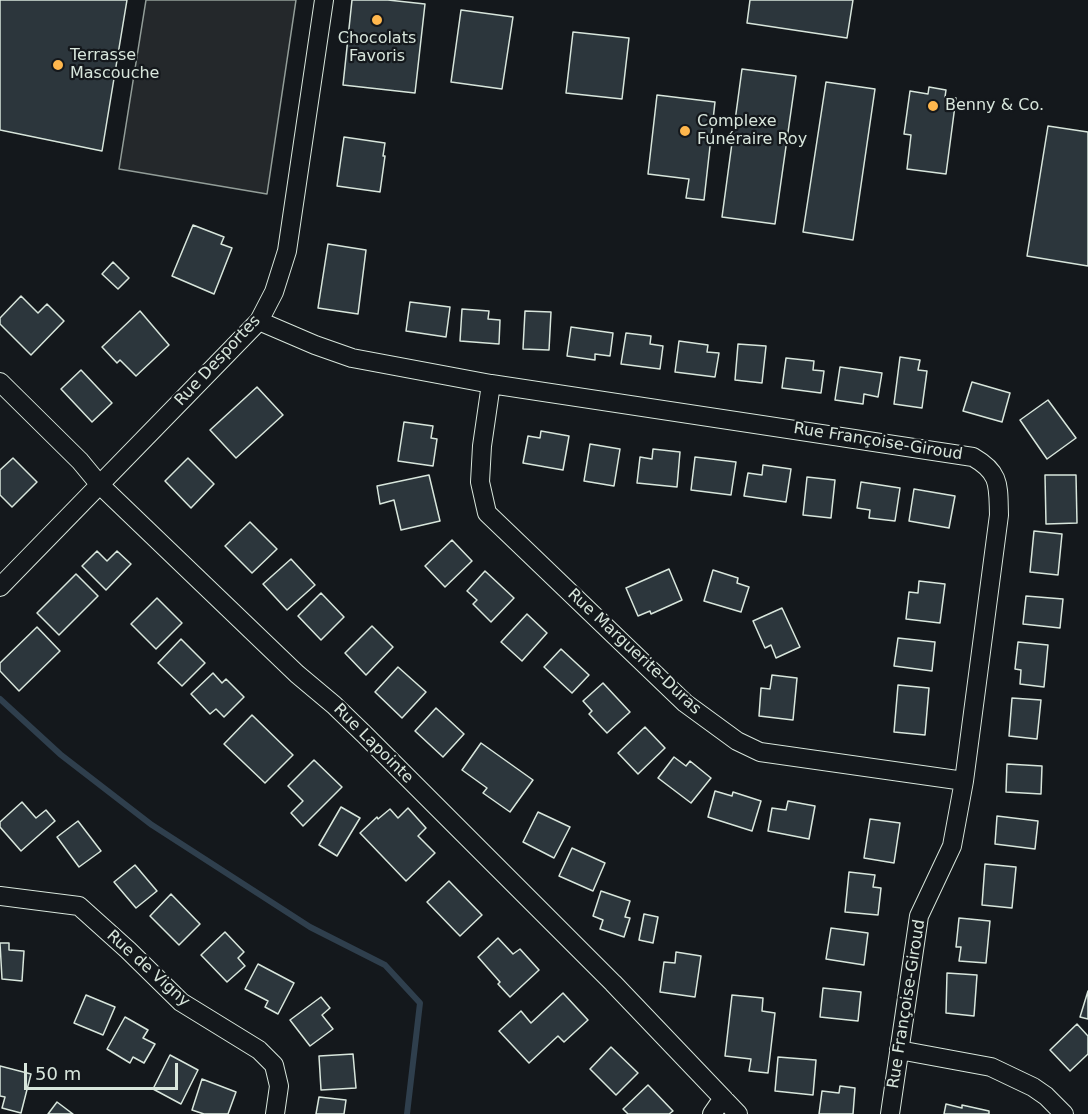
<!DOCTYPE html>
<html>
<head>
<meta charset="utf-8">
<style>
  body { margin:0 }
  #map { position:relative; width:1088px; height:1114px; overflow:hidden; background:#14181c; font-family:"DejaVu Sans",sans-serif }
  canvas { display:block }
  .scale { position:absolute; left:24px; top:1063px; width:154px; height:27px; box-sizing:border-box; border:3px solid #d8e6dc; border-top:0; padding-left:8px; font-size:18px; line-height:21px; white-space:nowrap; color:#d8e6dc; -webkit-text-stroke:4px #14181c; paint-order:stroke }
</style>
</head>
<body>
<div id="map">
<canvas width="1088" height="1114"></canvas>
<div class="scale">50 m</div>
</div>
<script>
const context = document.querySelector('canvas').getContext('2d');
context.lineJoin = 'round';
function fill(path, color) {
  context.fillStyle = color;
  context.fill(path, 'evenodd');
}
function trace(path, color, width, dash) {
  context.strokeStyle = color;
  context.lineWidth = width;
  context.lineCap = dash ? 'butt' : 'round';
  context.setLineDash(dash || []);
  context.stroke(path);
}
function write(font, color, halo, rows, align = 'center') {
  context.font = font + ' "DejaVu Sans",sans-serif';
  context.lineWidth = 4.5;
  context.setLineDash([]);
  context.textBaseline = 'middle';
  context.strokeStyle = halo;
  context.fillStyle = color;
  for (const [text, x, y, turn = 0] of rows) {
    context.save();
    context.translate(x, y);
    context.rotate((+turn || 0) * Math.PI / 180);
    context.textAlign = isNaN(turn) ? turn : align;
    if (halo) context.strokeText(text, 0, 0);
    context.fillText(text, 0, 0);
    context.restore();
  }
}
const parking = new Path2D(`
  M 146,0 L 296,0 L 267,194 L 119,169 Z`);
const stream = new Path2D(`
  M 0,699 L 60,754 L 152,825 L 310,927 L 385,965 L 420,1003 L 407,1114`);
const building = new Path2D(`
  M 0,0 L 127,0 L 102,151 L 0,130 Z
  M 352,0 L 388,0 L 425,4 L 415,93 L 343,85 Z
  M 750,0 L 853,0 L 847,38 L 747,23 Z
  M 461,10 L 513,17 L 502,89 L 451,82 Z
  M 573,32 L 629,38 L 622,99 L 566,93 Z
  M 742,69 L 796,76 L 775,224 L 722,217 Z
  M 826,82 L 875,89 L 853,240 L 803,232 Z
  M 929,87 L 946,90 L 945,97 L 956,98 L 946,174 L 907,169 L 911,135 L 904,134 L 910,91 L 928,94 Z
  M 657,95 L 715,102 L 704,200 L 686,198 L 689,179 L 648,174 Z
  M 1048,126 L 1088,132 L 1088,266 L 1027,256 Z
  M 344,137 L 385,143 L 383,156 L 385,156 L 380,192 L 337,186 Z
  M 193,225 L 224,237 L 221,244 L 232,248 L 214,294 L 172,276 Z
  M 328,244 L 366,250 L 358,314 L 318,308 Z
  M 113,262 L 129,278 L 118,289 L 102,274 Z
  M 21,296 L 38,313 L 47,304 L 64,321 L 31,355 L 0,324 L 0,318 Z
  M 410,302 L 450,307 L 446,337 L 406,331 Z
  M 462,309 L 489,311 L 488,319 L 500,320 L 499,344 L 460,341 Z
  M 140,311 L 169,345 L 136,376 L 120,360 L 117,363 L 102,347 Z
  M 525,311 L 551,312 L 549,350 L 523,349 Z
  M 571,327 L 613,333 L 610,356 L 595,354 L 595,360 L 567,356 Z
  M 626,333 L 651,336 L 650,344 L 663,346 L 660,369 L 621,364 Z
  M 679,341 L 708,345 L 707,352 L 719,353 L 715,377 L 675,372 Z
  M 738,344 L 766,346 L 762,383 L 735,380 Z
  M 900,357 L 920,360 L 918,370 L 927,371 L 922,408 L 894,404 Z
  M 786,358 L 814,361 L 813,370 L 824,371 L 821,393 L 782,388 Z
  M 840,367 L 882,373 L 878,397 L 864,394 L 863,404 L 835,400 Z
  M 81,370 L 112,403 L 92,422 L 61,389 Z
  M 972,382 L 1010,393 L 1002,422 L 963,411 Z
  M 257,387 L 283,415 L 236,458 L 210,430 Z
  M 1048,400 L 1076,438 L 1047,459 L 1020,420 Z
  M 404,422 L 433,426 L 431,438 L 437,439 L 433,466 L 398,461 Z
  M 541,431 L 569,436 L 563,470 L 523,463 L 528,436 L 540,438 Z
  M 590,444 L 620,449 L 614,486 L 584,481 Z
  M 653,449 L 680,452 L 677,487 L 637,483 L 640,457 L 652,459 Z
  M 695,457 L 736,462 L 731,495 L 691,490 Z
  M 13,458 L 37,482 L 12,507 L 0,495 L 0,470 Z
  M 188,458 L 214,484 L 191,508 L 165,481 Z
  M 763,465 L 791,469 L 786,502 L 744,496 L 748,473 L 762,475 Z
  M 429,475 L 440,521 L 401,530 L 394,500 L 380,504 L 377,486 Z
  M 1045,475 L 1076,475 L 1077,523 L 1046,524 Z
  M 807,477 L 835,480 L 831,518 L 803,515 Z
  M 861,482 L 900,488 L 895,521 L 869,518 L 870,510 L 857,508 Z
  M 914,489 L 955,496 L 949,528 L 909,521 Z
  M 250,522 L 277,549 L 252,573 L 225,546 Z
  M 1034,531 L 1062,534 L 1058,575 L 1030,572 Z
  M 452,540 L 472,561 L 445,587 L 425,566 Z
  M 97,551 L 107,561 L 117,551 L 131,564 L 106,590 L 82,566 Z
  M 291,559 L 315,585 L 287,610 L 263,584 Z
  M 669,569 L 682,600 L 651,614 L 650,611 L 638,616 L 626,588 Z
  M 713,570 L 738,578 L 737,583 L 749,587 L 741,612 L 704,601 Z
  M 485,571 L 514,598 L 491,622 L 473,604 L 477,600 L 467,591 Z
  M 76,574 L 98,596 L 59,635 L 37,613 Z
  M 919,581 L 945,584 L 940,623 L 906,619 L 909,592 L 918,593 Z
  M 321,593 L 344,617 L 321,640 L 298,616 Z
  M 1026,596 L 1063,599 L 1060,628 L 1023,624 Z
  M 157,598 L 182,623 L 156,649 L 131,624 Z
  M 782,608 L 800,647 L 776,658 L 771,645 L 765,648 L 753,621 Z
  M 527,614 L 547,633 L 522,661 L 501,642 Z
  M 372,626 L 393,647 L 366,675 L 345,653 Z
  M 37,627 L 60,651 L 19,691 L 0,671 L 0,663 Z
  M 898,638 L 935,642 L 932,671 L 894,666 Z
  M 181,639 L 205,663 L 182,686 L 158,663 Z
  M 1018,642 L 1048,645 L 1044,687 L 1020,684 L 1021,670 L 1015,669 Z
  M 561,649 L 589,675 L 572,693 L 544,667 Z
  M 398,667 L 426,692 L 402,718 L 375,692 Z
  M 213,673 L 222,683 L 226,679 L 244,697 L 224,717 L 216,709 L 210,714 L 191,694 Z
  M 772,675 L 797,678 L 793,720 L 759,716 L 761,688 L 770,689 Z
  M 603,683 L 630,712 L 607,733 L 589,714 L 592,711 L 583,701 Z
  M 898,685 L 929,688 L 925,735 L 894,732 Z
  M 1012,698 L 1041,700 L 1037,739 L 1009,736 Z
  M 436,708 L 464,734 L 443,757 L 415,731 Z
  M 252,715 L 293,755 L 265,783 L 224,744 Z
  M 645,727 L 665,748 L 638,774 L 618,753 Z
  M 481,743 L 533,780 L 510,812 L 483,793 L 487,788 L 462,770 Z
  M 674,757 L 686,766 L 690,761 L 711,778 L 691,803 L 658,778 Z
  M 314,760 L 342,787 L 303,826 L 291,813 L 303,801 L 288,786 Z
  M 1007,764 L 1042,766 L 1041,794 L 1006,792 Z
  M 715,791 L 732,796 L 733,792 L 761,801 L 752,831 L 708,817 Z
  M 788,801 L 815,806 L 809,839 L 768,831 L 772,808 L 786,810 Z
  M 22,802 L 36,818 L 46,810 L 55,821 L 21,851 L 0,827 L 0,822 Z
  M 341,807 L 360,818 L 337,856 L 319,845 Z
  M 408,808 L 426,828 L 418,836 L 435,853 L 406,881 L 360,833 L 377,817 L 378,819 L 390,809 L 398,818 Z
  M 538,812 L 570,827 L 554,858 L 523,842 Z
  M 997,816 L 1038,821 L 1035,849 L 995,844 Z
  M 870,819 L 900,823 L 894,863 L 864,858 Z
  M 78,821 L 101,851 L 79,867 L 57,837 Z
  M 572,848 L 605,863 L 593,891 L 559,876 Z
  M 985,864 L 1016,867 L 1012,908 L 982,905 Z
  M 135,865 L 157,891 L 136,908 L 114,882 Z
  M 849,872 L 875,875 L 873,887 L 881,888 L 878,915 L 845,912 Z
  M 449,881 L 482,915 L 460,936 L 427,902 Z
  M 601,891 L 630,901 L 625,917 L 630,918 L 624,937 L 600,929 L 603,920 L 593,916 Z
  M 171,894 L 200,924 L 179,945 L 150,916 Z
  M 644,914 L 658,917 L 653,943 L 639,940 Z
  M 959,918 L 990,921 L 986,963 L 959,961 L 961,947 L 956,947 Z
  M 831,928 L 868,933 L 864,965 L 826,959 Z
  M 225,932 L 244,952 L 238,958 L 245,966 L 227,982 L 201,955 Z
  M 498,938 L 513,954 L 520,949 L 539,970 L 510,997 L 498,984 L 500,982 L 478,957 Z
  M 0,943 L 9,943 L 9,950 L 24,951 L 22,981 L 2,979 Z
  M 676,952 L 701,956 L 695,997 L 660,992 L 664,962 L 675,963 Z
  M 258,964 L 294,983 L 278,1014 L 265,1007 L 268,1001 L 245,989 Z
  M 947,973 L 977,975 L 974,1016 L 946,1013 Z
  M 823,988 L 861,992 L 858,1021 L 820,1017 Z
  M 1088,991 L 1088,1019 L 1080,1017 Z
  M 563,993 L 588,1020 L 564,1042 L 558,1036 L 529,1063 L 499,1031 L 521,1011 L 531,1023 Z
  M 86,995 L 115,1007 L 103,1035 L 74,1023 Z
  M 732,995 L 763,998 L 762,1011 L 775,1013 L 768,1073 L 749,1071 L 751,1059 L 725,1056 Z
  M 321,997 L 330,1008 L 322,1015 L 333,1029 L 310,1046 L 290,1020 Z
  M 125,1017 L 148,1030 L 143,1038 L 155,1044 L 144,1063 L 133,1057 L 130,1063 L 107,1049 Z
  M 1077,1024 L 1088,1036 L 1088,1054 L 1070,1071 L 1050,1050 Z
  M 611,1047 L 638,1073 L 616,1095 L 590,1069 Z
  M 353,1054 L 356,1088 L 321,1090 L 319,1056 Z
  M 170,1055 L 198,1070 L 181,1104 L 153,1089 Z
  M 778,1057 L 816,1060 L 813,1095 L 775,1091 Z
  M 0,1066 L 31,1074 L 21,1113 L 2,1108 L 5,1097 L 0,1096 Z
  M 202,1079 L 236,1092 L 228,1114 L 204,1114 L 192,1110 Z
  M 648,1085 L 673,1111 L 669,1114 L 628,1114 L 623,1109 Z
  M 840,1086 L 855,1088 L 853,1114 L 819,1114 L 822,1091 L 839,1093 Z
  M 319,1097 L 346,1100 L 344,1114 L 316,1114 Z
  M 57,1102 L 73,1114 L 48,1114 Z
  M 946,1104 L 962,1108 L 962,1105 L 989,1111 L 989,1114 L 944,1114 Z`);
const street = new Path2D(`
  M 259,321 L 315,345 L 352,358 L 491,384 L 973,457 C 1001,473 998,486 999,515 L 964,781 L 952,846 L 919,916 L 890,1114
  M 0,382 L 80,461 L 99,484 L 297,674 L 334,705 L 365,735 L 613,983 L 738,1114
  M 491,384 L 482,446 L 480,482 L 487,513 L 685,703 L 737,741 L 760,752 L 964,781
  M 0,587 L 259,321 L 274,292 L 287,251 L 324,0
  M 0,896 L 79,906 L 128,950 L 181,1002 L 259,1050 L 274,1065 L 279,1086 L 275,1114
  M 899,1050 L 991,1067 L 1033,1087 L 1046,1096 L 1064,1114
  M 712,1114 L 723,1098`);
const markers = [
  [377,20,6,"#ffb74d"],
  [58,65,6,"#ffb74d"],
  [933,106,6,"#ffb74d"],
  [685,131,6,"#ffb74d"]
];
const poiNames = [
  ["Chocolats",377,39,"center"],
  ["Favoris",377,57,"center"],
  ["Terrasse",70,56],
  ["Mascouche",70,74],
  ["Benny & Co.",945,106],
  ["Complexe",697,122],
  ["Funéraire Roy",697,140]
];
const streetNames = [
  ["Rue Desportes",218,361,-47],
  ["Rue Françoise-Giroud",878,442,9],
  ["Rue Marguerite-Duras",634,652,43],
  ["Rue Lapointe",373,744,45],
  ["Rue de Vigny",148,969,42],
  ["Rue Françoise-Giroud",907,1004,-81]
];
fill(parking, '#24282b');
trace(parking, '#939e99', 1.5);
trace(stream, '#2f3f4d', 6);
fill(building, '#2c363c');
trace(building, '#d8e6dc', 1.5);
trace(street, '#d8e6dc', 20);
trace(street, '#14181c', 18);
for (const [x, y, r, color] of markers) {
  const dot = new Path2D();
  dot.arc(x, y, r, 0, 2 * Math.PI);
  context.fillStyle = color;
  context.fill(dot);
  trace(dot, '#14181c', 2);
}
write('16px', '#d8e6dc', '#14181c', poiNames, 'left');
write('16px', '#d8e6dc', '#14181c', streetNames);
</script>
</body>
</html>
